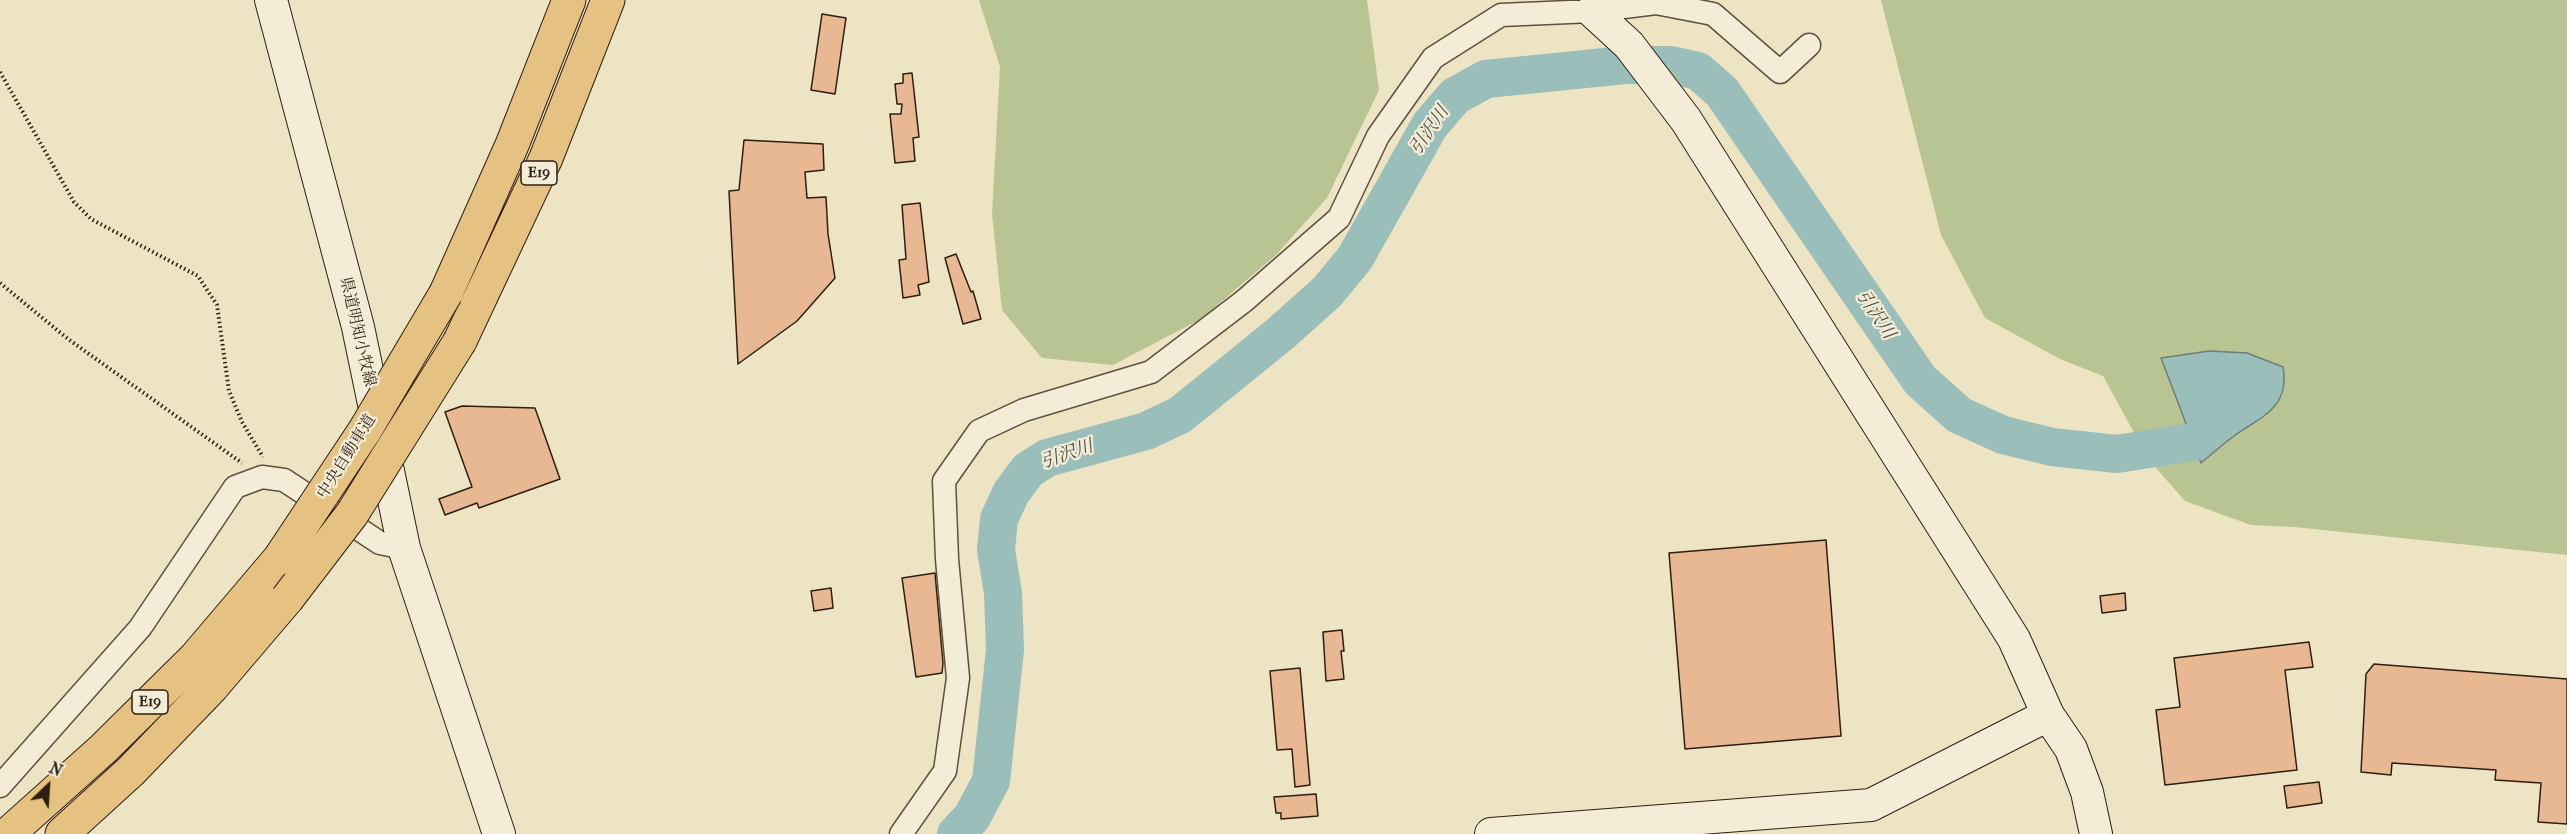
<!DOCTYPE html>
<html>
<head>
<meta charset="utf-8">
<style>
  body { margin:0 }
  #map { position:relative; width:2567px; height:834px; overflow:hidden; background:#ede4c3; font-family:"IM FELL French Canon",serif }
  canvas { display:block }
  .north { position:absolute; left:18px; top:756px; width:60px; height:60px; -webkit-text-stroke:4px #f3edd8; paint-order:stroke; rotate:25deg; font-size:16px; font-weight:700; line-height:24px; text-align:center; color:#2e1e11 }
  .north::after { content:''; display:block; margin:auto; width:21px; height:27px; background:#2e1e11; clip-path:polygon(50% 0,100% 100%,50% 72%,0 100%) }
</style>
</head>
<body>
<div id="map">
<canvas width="2567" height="834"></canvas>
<div class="north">N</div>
</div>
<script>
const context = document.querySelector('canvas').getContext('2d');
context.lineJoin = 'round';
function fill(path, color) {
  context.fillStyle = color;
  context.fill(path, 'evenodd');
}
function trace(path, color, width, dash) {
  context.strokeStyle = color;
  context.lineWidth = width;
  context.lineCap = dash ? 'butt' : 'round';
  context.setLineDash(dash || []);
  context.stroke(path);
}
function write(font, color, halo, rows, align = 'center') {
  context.font = font + ' "IM FELL French Canon","Noto Serif JP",serif';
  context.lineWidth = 4.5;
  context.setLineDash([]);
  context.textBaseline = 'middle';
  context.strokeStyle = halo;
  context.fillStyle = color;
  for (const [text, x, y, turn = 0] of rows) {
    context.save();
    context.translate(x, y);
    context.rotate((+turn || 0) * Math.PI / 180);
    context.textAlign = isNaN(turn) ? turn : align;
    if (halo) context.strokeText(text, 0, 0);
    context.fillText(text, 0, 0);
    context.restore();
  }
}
const green = new Path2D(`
  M 979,0 L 1367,0 L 1379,90 L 1327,198 L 1276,255 L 1201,319 L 1113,365 L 1042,358 L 1002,310 L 992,214 L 1000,67 Z
  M 1881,0 L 2567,0 L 2567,555 L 2294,527 L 2251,525 L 2185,501 L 2149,460 L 2103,376 L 2060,359 L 1985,318 L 1941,235 Z`);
const water = new Path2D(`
  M 2209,351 L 2247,353 L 2283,367 C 2290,408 2262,416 2234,436 C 2223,444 2212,454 2201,463 L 2161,358 Z`);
const river = new Path2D(`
  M 956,834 L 972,817 L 991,781 L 1005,650 L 1003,593 L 996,550 L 999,519 L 1011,493 L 1028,470 L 1047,458 L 1146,431 L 1180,415 L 1280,334 L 1327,292 L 1355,258 L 1430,125 L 1455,96 L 1486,79 L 1625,65 L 1671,65 L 1698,71 L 1722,92 L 1920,380 L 1959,415 L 2003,435 L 2052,447 L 2117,454 L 2193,442`);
const building = new Path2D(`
  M 822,14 L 846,18 L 835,94 L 811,90 Z
  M 912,73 L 919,137 L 913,138 L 915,161 L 895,163 L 890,114 L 901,114 L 902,104 L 897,104 L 895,84 L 903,83 L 903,74 Z
  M 744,140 L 823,144 L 824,170 L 805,172 L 807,198 L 826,197 L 828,234 L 835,278 L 797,321 L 738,364 L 729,191 L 739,190 Z
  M 920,203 L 929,282 L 918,285 L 920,295 L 903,298 L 899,260 L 906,259 L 902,205 Z
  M 956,254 L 971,292 L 973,291 L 981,319 L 963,324 L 945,258 Z
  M 462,406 L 535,408 L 560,479 L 479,508 L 477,503 L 445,515 L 439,499 L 472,487 L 445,412 Z
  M 1826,540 L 1841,736 L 1685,749 L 1669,553 Z
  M 935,573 L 943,663 L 942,673 L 916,677 L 902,578 Z
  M 831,588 L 833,608 L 814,611 L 811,591 Z
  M 2125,593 L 2126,610 L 2102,613 L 2100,596 Z
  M 1342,630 L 1344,651 L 1341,651 L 1344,679 L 1326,681 L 1323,632 Z
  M 2309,642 L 2313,667 L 2285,670 L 2297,770 L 2165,785 L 2156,710 L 2180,707 L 2174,658 Z
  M 2374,664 L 2567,679 L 2567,824 L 2538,822 L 2541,783 L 2495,780 L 2496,770 L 2392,763 L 2391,775 L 2361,772 L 2366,674 Z
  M 1300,668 L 1310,785 L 1295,787 L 1292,749 L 1277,750 L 1270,671 Z
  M 2319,782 L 2322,803 L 2287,808 L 2284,786 Z
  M 1316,794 L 1318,816 L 1281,819 L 1281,813 L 1276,813 L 1274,797 Z`);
const path = new Path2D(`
  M 0,72 L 74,202 L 91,219 L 198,276 L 217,305 L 229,391 L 242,422 L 263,457
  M 0,283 L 68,339 L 242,463`);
const street = new Path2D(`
  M 0,786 L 140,628 L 235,487 L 262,477 L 284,480 L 380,543 L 404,548
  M 901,834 L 945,771 L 958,678 L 947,559 L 944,481 L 979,431 L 1024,410 L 1151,372 L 1244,301 L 1339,218 L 1378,136 L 1433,58 L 1501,15 L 1592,11 L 1656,3 L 1713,14 L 1780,72 L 1809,45`);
const secondary = new Path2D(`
  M 271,0 L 358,327 L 404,548 L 499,834
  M 1592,11 L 1629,45 L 1686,120 L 2014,639 L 2048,715 L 2071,749 L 2087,792 L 2096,834
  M 1491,834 L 1871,805 L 2048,715`);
const highway = new Path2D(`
  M 446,293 L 512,145 L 569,0
  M 460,341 L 546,158 L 608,0
  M 8,834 L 103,749 L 195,658 L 280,558
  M 62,834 L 131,771 L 212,687 L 287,599`);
const highwayBridge = new Path2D(`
  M 280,558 L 365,430 L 446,293
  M 287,599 L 352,514 L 460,341`);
const shields = [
  [539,173,36],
  [150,702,36]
];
const shieldNames = [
  ["E19",539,173],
  ["E19",150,702]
];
const streetNames = [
  ["県道明知小牧線",357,332,77],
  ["中央自動車道",347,457,-58]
];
const waterNames = [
  ["引沢川",1430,131,-56],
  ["引沢川",1875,315,56],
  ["引沢川",1067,455,-19]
];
fill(green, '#b9c493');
fill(water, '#9abeb9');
trace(water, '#6f7e76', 1.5);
trace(river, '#9abeb9', 38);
fill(building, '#e7b892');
trace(building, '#2e1e11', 1.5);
trace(street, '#5e503e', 25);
trace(secondary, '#2e1e11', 34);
trace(highway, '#2e1e11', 35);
trace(path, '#2e1e11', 4, [1.5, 3]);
trace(street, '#f3edd8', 22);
trace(secondary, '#f3edd8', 32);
trace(highway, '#e6c282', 33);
trace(highwayBridge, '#2e1e11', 35, []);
trace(highwayBridge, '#e6c282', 33);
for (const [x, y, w] of shields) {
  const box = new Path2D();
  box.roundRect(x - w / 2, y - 12, w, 24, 4.5);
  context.fillStyle = '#f3edd8';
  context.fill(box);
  trace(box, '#2e1e11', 1.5);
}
write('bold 15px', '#2e1e11', null, shieldNames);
write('16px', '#2e1e11', '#f3edd8', streetNames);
write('italic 18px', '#4e4e43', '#f3edd8', waterNames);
</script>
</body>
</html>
